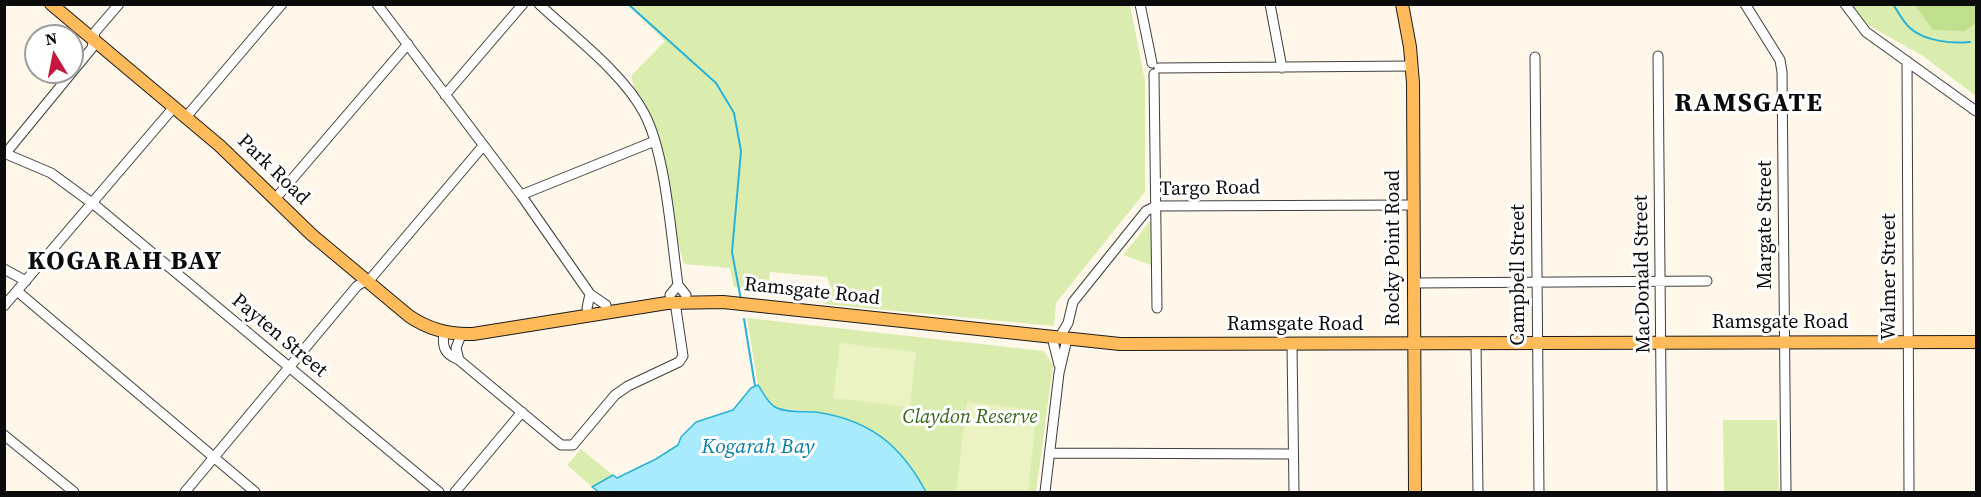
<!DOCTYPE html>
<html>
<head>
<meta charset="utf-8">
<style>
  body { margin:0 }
  #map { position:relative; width:1981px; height:497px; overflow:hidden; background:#fff7e9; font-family:"Source Serif 4",serif }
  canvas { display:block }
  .frame { position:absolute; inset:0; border:6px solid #0b0b0b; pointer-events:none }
  .north { position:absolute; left:24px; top:24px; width:60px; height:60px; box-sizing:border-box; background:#fff; border:2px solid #9d9d9d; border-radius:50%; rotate:350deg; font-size:16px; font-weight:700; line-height:24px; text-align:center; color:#0b0b0b }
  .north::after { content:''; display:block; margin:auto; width:21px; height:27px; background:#c7163e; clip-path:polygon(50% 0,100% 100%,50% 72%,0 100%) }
</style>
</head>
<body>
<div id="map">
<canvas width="1981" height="497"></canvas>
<div class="frame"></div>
<div class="north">N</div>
</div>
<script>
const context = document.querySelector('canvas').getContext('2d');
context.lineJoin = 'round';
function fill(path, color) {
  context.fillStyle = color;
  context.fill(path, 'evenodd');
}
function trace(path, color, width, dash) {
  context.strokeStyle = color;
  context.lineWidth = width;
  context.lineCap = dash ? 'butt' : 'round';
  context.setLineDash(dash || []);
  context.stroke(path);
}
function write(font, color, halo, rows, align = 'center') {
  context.font = font + ' "Source Serif 4",serif';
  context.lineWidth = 6;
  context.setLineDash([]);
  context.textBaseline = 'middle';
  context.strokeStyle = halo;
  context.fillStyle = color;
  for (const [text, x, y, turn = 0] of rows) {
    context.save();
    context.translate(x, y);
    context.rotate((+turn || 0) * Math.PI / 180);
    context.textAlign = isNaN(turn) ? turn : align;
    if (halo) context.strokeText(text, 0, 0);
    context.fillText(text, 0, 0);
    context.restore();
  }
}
const green = new Path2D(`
  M 628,5 L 1130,5 L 1145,81 L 1145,192 L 1056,303 L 1054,326 L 824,304 L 832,291 L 827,277 L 770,272 L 768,291 L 734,287 L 730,268 L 684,264 L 631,76 L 665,41 Z
  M 1851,5 L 1976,5 L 1976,96 L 1923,56 L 1868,25 Z
  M 1151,220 L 1151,265 L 1123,255 Z
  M 747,318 L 1044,351 L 1053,365 L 1036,492 L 926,492 L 916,474 L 897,449 L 800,410 L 778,409 L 769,403 L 758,385 Z
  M 1723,420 L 1777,420 L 1779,492 L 1724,492 Z
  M 581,449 L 613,475 L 592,487 L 567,465 Z`);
const forest = new Path2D(`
  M 1915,5 L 1976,5 L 1976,23 L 1965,31 L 1933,30 Z`);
const pitch = new Path2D(`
  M 840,343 L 916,352 L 910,407 L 833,398 Z
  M 967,402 L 1037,410 L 1028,492 L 956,492 Z`);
const water = new Path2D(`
  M 758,385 C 763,392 767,402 775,407 C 785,413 804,411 816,412 C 870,420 901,445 926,492 L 599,492 L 592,487 L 613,475 L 617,478 L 656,459 L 678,445 L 681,437 L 696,422 L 733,410 L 751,388 Z`);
const stream = new Path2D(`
  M 628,4 L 716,83 L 734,113 L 741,151 L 732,252 L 741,300
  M 1893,4 C 1898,12 1903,22 1910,28 C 1924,41 1952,44 1970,42
  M 744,319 L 755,386`);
const minor = new Path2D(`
  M 377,4 L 521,195 L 590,294 L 606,305
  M 539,4 C 573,36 623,73 644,113 C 666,154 671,237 678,285 L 686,295
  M 1140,4 L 1152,63
  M 1270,4 L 1282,68
  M 1745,4 L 1780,60 L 1782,72 L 1786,492
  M 1845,4 L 1866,32 L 1976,111
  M 1658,56 L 1662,492
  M 1535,57 L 1539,492
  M 1907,61 L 1909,492
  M 1159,68 L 1412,66
  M 1154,74 L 1157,308
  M 445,95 L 523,4
  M 186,117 L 282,4
  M 4,153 L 51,173 L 96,206 L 439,492
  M 5,154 L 92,48 L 95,32 L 119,4
  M 521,195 L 655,141
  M 275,199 L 408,44
  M 4,269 L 26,281
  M 1414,283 L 1707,281
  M 17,291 L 255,492
  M 670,295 L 678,285
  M 4,306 L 174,107
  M 587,308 L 590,294
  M 444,332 C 442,347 444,354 459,360 L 561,445 L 573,445 L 615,395 L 628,386 L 679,362 L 683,356 L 675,302
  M 1052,337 L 1059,365
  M 1059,338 L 1068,323 L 1073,302 L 1146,211 L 1156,206 L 1414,205
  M 1476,344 L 1478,492
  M 1292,345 L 1294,492
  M 459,360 L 456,348 L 461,335
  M 4,435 L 74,492
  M 1050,453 L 1293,454
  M 185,492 L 357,286 L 372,277 L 483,146
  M 455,492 L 522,412
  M 1045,492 L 1059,373 L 1067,339`);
const major = new Path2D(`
  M 51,4 L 220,146 L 312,235 L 409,316 C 428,329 449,335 473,334 L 667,303 L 723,302 L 1120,344 L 1976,342
  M 1402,4 L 1410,47 L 1413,83 L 1415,492`);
const streetNames = [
  ["Park Road",273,170,44],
  ["Targo Road",1210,189,-1],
  ["Margate Street",1766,225,-90],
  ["Rocky Point Road",1394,248,-90],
  ["MacDonald Street",1643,274,-91],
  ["Campbell Street",1519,275,-90],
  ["Walmer Street",1890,277,-90],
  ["Ramsgate Road",812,292,6],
  ["Ramsgate Road",1780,323],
  ["Ramsgate Road",1295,325],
  ["Payten Street",279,336,40]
];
const parkNames = [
  ["Claydon Reserve",970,418]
];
const waterNames = [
  ["Kogarah Bay",758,448]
];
const districtNames = [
  ["RAMSGATE",1749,104],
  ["KOGARAH BAY",125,262]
];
fill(green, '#daedaf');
fill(forest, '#c0df8d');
fill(pitch, '#ebf3c2');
fill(water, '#a8ebfc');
trace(water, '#28b2da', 1.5);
trace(stream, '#28b2da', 2);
trace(minor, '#3e3e3e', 11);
trace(major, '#1c1c1c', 14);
trace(minor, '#fff', 9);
trace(major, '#ffba59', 12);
write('20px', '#0b0b0b', '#fff', streetNames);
write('italic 20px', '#356816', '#fff', parkNames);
write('italic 21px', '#097ea7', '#fff', waterNames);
context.letterSpacing = '1.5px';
write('bold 26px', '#0b0b0b', '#fff', districtNames);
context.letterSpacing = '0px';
</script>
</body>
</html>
